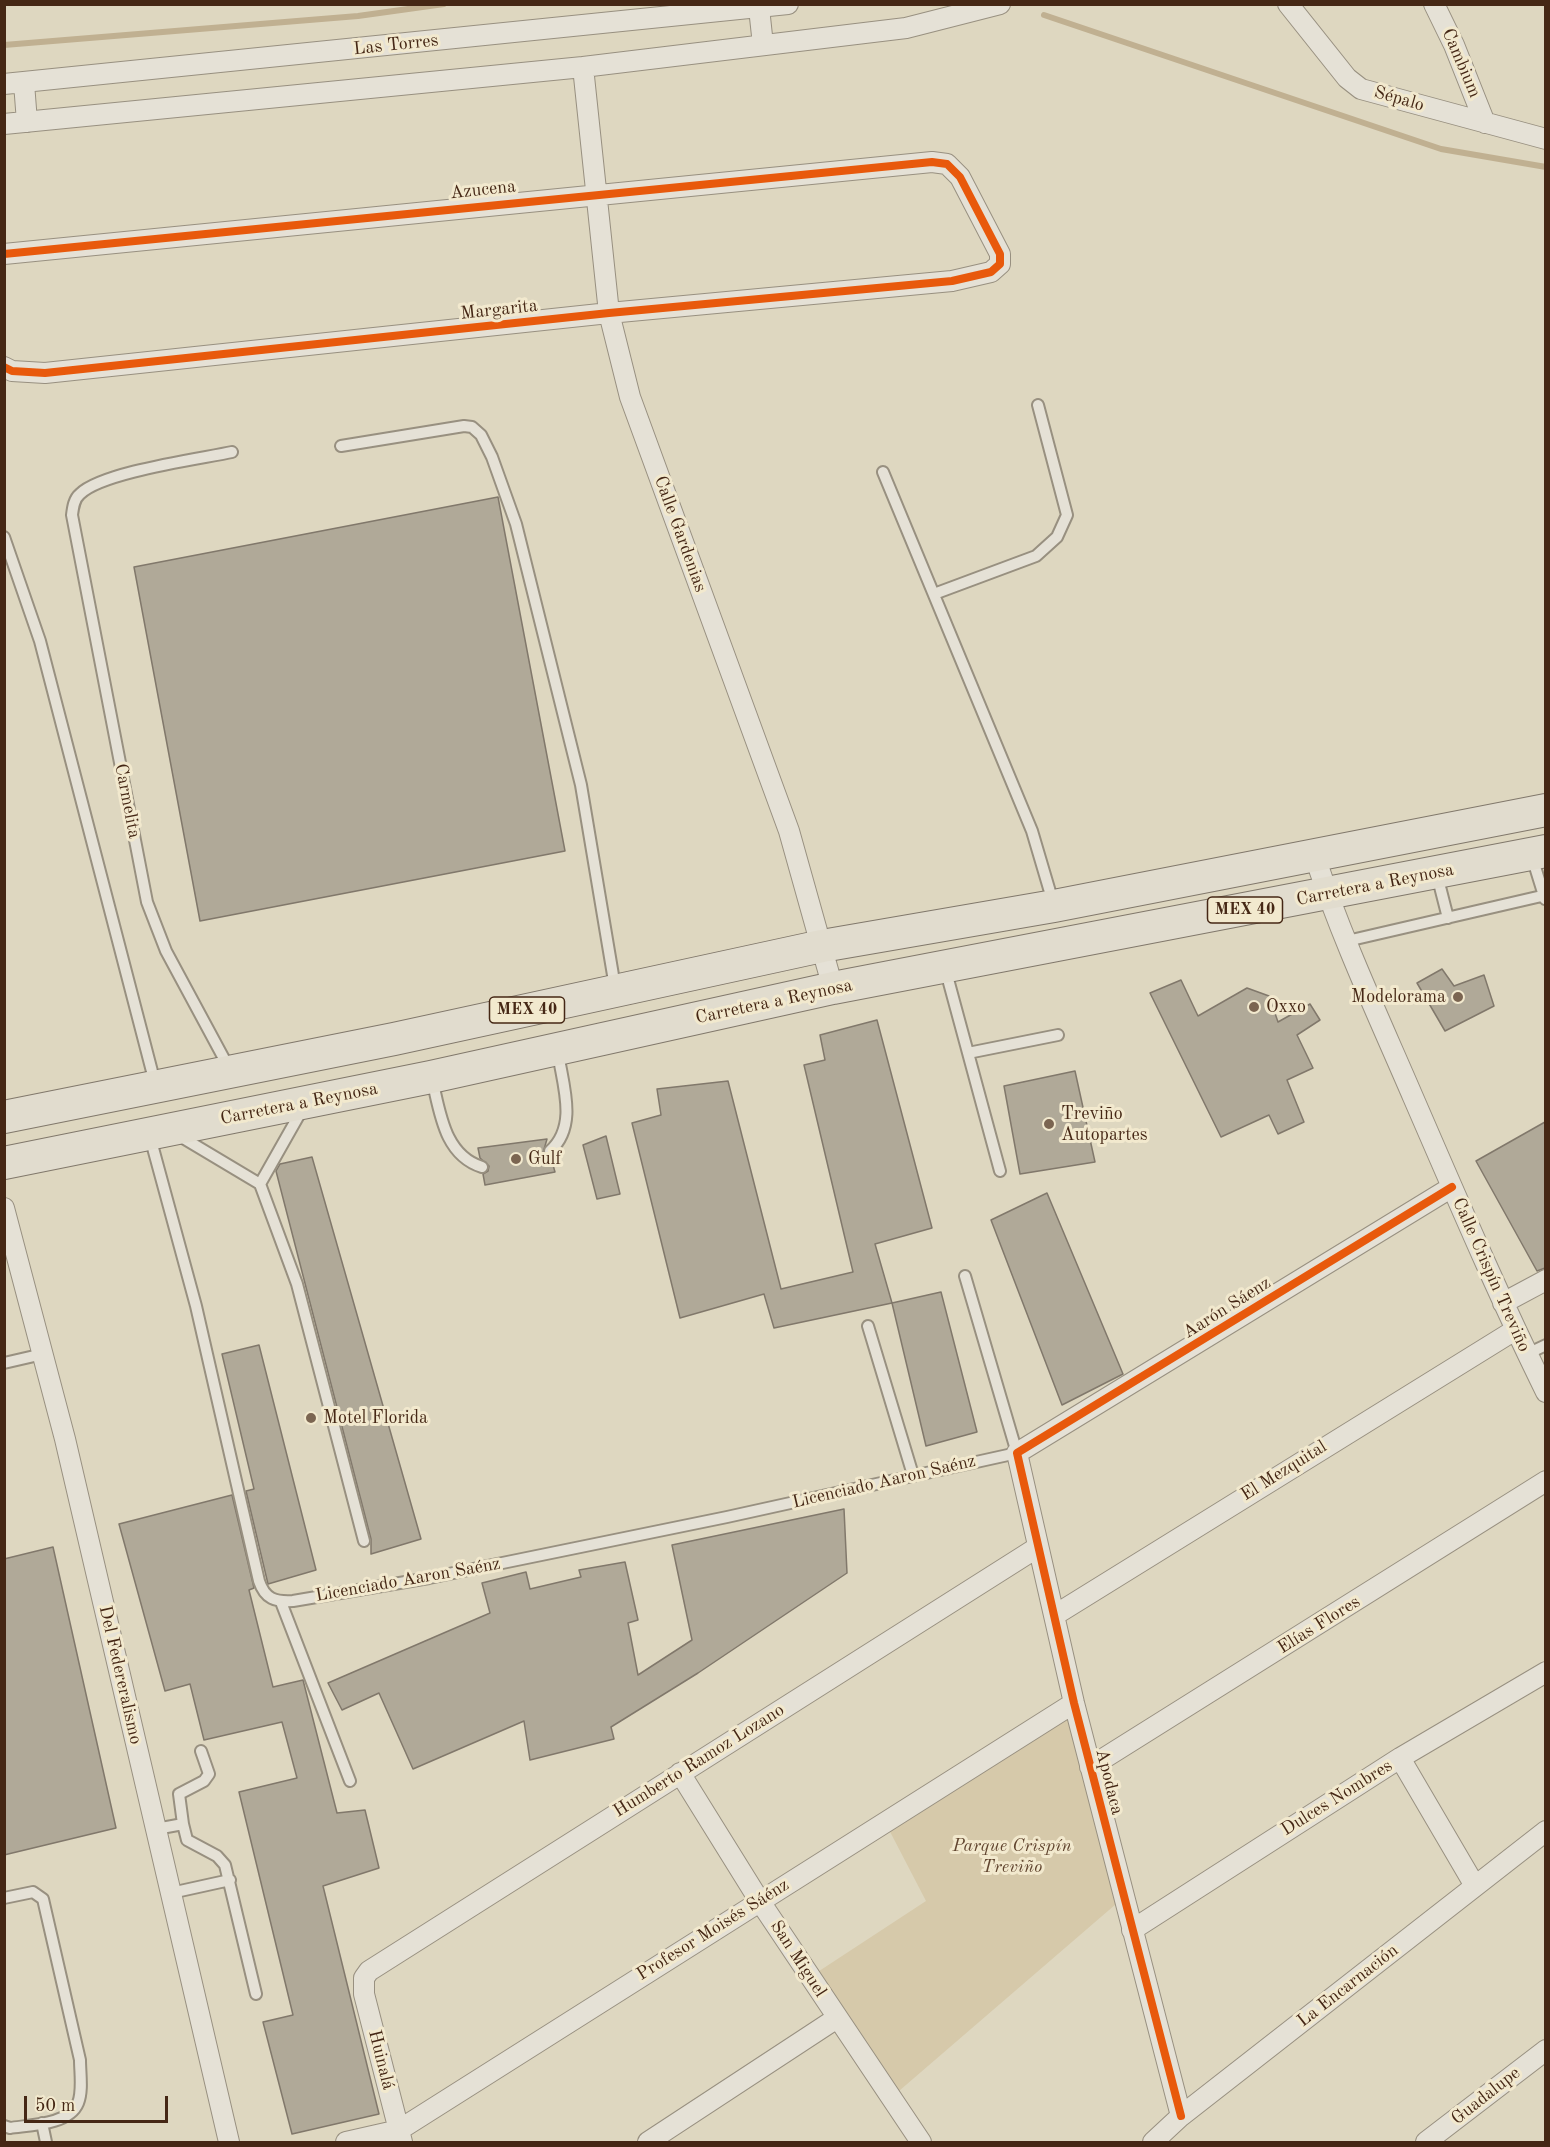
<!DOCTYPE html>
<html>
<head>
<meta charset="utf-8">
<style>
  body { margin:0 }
  #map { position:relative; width:1550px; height:2147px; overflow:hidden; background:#ded7c0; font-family:"Old Standard TT",serif }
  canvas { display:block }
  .frame { position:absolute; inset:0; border:6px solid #452715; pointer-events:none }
  .scale { position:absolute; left:24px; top:2096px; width:144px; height:27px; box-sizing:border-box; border:3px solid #452715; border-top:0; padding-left:8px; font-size:18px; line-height:21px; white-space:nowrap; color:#452715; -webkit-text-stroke:4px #f2e9ce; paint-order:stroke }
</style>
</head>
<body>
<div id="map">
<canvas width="1550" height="2147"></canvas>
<div class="frame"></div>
<div class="scale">50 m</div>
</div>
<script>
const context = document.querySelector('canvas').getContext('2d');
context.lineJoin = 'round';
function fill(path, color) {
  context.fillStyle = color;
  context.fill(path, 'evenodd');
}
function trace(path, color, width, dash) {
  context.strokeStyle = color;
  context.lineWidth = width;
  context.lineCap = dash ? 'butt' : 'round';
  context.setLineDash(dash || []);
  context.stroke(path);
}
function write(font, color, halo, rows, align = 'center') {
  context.font = font + ' "Old Standard TT",serif';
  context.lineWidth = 6;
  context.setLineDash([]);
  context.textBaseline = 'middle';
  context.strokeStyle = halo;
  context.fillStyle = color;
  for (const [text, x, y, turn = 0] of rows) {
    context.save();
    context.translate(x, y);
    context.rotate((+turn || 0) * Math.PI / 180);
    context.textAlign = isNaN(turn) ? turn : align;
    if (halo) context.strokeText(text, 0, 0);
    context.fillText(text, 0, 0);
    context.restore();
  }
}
const green = new Path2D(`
  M 1074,1703 L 1123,1898 L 892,2097 L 810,1977 L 926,1901 L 885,1822 Z`);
const stream = new Path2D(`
  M 1044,15 L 1441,149 L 1546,167
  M 4,45 L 358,16 L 444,4`);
const building = new Path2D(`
  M 498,497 L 565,851 L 200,921 L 134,567 Z
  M 1442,969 L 1454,986 L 1484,975 L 1494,1006 L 1445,1031 L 1417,983 Z
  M 1181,980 L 1198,1016 L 1247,988 L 1269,996 L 1278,1022 L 1310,1004 L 1320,1020 L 1297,1035 L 1313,1068 L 1287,1080 L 1304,1122 L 1278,1134 L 1269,1115 L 1221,1137 L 1150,993 Z
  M 877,1020 L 932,1228 L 875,1244 L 892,1303 L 774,1328 L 764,1294 L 680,1318 L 632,1123 L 661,1115 L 657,1089 L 728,1081 L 781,1289 L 853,1272 L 804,1065 L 825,1060 L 820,1035 Z
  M 1075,1071 L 1095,1162 L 1020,1174 L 1004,1086 Z
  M 1545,1122 L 1545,1268 L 1537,1271 L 1476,1161 Z
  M 606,1136 L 620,1194 L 597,1199 L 583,1145 Z
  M 547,1139 L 543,1153 L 551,1158 L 555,1172 L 485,1185 L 483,1174 L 488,1171 L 489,1166 L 480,1158 L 478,1148 Z
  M 312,1157 L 421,1539 L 371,1554 L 371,1539 L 276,1171 L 280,1164 Z
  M 1047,1193 L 1123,1374 L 1062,1405 L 991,1220 Z
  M 941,1292 L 977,1432 L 926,1446 L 892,1303 Z
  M 259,1345 L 316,1570 L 268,1584 L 246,1491 L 254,1489 L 222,1354 Z
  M 232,1495 L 254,1588 L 249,1590 L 273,1687 L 303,1680 L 337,1813 L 365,1810 L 379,1868 L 323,1886 L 379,2114 L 292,2134 L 263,2022 L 293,2015 L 239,1792 L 297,1778 L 282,1722 L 204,1740 L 190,1684 L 165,1691 L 119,1524 Z
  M 844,1509 L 847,1573 L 698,1673 L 611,1727 L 614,1739 L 530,1760 L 524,1721 L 413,1769 L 379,1693 L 342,1710 L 328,1683 L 490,1613 L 482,1583 L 526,1572 L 530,1589 L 581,1577 L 579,1570 L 625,1562 L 638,1620 L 628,1623 L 638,1675 L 692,1640 L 672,1545 Z
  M 53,1547 L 116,1828 L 4,1855 L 4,1559 Z`);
const lane = new Path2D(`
  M 341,446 L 464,426 L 472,427 L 481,435 L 492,457 L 516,524 L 581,785 L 615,987
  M 883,472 L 1032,831 L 1053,902
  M 4,537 L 40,641 L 155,1083
  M 934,594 L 1036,556 L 1057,537 L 1067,515 L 1038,405
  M 1532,857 L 1545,899
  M 1437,875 L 1448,918
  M 1347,941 L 1546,895
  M 945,968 L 1000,1171
  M 968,1053 L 1058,1035
  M 229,1068 L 166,951 L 147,902 L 72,515 C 73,507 74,499 80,494 C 102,472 199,459 232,452
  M 432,1079 C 440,1112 444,1155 482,1167
  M 178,1135 L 260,1184 L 297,1284 L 364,1541
  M 150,1137 L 196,1306 L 259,1581 C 265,1599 275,1602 293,1601 L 429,1578 L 727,1517 L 1017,1453 L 965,1276
  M 550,1151 C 578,1126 563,1086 558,1053
  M 260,1184 L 303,1108
  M 868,1326 L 913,1475
  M 1527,1354 L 1546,1345
  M 4,1363 L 43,1354
  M 281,1602 L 350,1781
  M 183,1824 L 187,1840 L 217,1856 L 225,1865 L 256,1994
  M 156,1829 L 183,1824 L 179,1794 L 204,1781 L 209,1774 L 201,1751
  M 171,1893 L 230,1880
  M 4,1898 L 33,1892 L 43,1899 L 80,2060 C 80,2073 83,2091 78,2103 C 69,2125 29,2125 10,2128 L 4,2126
  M 42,2123 L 46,2142`);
const street = new Path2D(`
  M 1288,4 L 1347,78 L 1361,89 L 1546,139
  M 1434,4 L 1454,45 L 1485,123
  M 759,8 L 763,45
  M 583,67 L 609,313 L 630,397 L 789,831 L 833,988
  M 24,83 L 27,122
  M 4,84 L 788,4
  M 4,124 L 583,67 L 906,28 L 1000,4
  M 4,254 L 932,162 L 947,164 L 960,177 L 1000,254 L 1000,264 L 991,272 L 952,281 L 609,313 L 45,373 L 12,371 L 4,367
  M 1315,857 C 1342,939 1379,1018 1413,1097 C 1456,1196 1498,1295 1546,1392
  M 4,1208 L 65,1439 L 229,2142
  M 1503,1303 L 1546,1280
  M 1055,1615 L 1515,1330
  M 1400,1758 L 1475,1886
  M 1090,1767 L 1546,1481
  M 680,1773 L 759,1900 L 921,2142
  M 1132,1930 L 1400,1758 L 1546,1672
  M 1181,2116 L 1074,1703 L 1017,1453 L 1452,1187
  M 346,2142 L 399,2130 L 1074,1703
  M 402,2142 L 364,1994 L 364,1978 L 369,1971 L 1038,1547
  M 648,2142 L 837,2018
  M 1153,2142 L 1181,2116 L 1546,1831
  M 1426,2142 L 1546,2050`);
const primary = new Path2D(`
  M 4,1117 L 394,1039 L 822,946 L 1054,906 L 1546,810
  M 4,1163 L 431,1077 L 833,988 L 1546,851`);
const cycleway = new Path2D(`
  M 4,254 L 932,162 L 947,164 L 960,177 L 1000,254 L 1000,264 L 991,272 L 952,281 L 609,313 L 45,373 L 12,371 L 4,367
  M 1181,2116 L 1074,1703 L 1017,1453 L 1452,1187`);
const markers = [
  [1458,997,6,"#7b6551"],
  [1254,1007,6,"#7b6551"],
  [1049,1124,6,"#7b6551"],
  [516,1159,6,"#7b6551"],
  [311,1418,6,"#7b6551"]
];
const shields = [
  [1245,910,75],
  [527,1010,75]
];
const shieldNames = [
  ["MEX 40",1245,910],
  ["MEX 40",527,1010]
];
const streetNames = [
  ["Las Torres",396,45,-6],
  ["Cambium",1461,63,67],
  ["Sépalo",1399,99,16],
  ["Azucena",483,190,-6],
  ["Margarita",499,310,-6],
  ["Calle Gardenias",680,534,70],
  ["Carmelita",127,801,79],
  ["Carretera a Reynosa",1375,885,-11],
  ["Carretera a Reynosa",774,1002,-12],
  ["Carretera a Reynosa",299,1104,-11],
  ["Calle Crispín Treviño",1491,1275,66],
  ["Aarón Sáenz",1227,1308,-32],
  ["El Mezquital",1284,1471,-32],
  ["Licenciado Aaron Saénz",884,1482,-13],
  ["Licenciado Aaron Saénz",408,1580,-10],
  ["Elías Flores",1319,1625,-32],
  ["Del Federeralismo",120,1675,77],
  ["Humberto Ramoz Lozano",699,1761,-32],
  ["Apodaca",1109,1782,76],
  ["Dulces Nombres",1337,1798,-32],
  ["Profesor Moisés Sáénz",713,1930,-32],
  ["San Miguel",798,1959,57],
  ["La Encarnación",1348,1986,-38],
  ["Huinalá",381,2060,76],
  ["Guadalupe",1486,2096,-38]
];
const poiNames = [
  ["Modelorama",1446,997,"right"],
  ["Oxxo",1266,1007],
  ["Treviño",1061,1114],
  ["Autopartes",1061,1135],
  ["Gulf",528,1159],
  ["Motel Florida",323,1418]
];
const parkNames = [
  ["Parque Crispín",1012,1846],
  ["Treviño",1012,1867]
];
fill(green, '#d6c9aa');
trace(stream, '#c0b091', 6);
fill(building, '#b0a998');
trace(building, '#81786b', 1.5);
trace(lane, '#989080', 14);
trace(street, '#989080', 22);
trace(primary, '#81786b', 34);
trace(lane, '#e5e1d6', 10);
trace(street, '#e5e1d6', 20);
trace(primary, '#e1dcce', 32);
trace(cycleway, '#e8590c', 8);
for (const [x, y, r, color] of markers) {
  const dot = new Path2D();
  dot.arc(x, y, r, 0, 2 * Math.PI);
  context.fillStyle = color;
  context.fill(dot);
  trace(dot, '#f2e9ce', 2);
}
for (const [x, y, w] of shields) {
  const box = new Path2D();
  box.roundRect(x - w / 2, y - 13, w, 26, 4.5);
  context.fillStyle = '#f2e9ce';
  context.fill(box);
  trace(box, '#452715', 1.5);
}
write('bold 16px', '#452715', null, shieldNames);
write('18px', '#452715', '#f2e9ce', streetNames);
write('18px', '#452715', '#f2e9ce', poiNames, 'left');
write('italic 18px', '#61452f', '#f2e9ce', parkNames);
</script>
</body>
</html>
